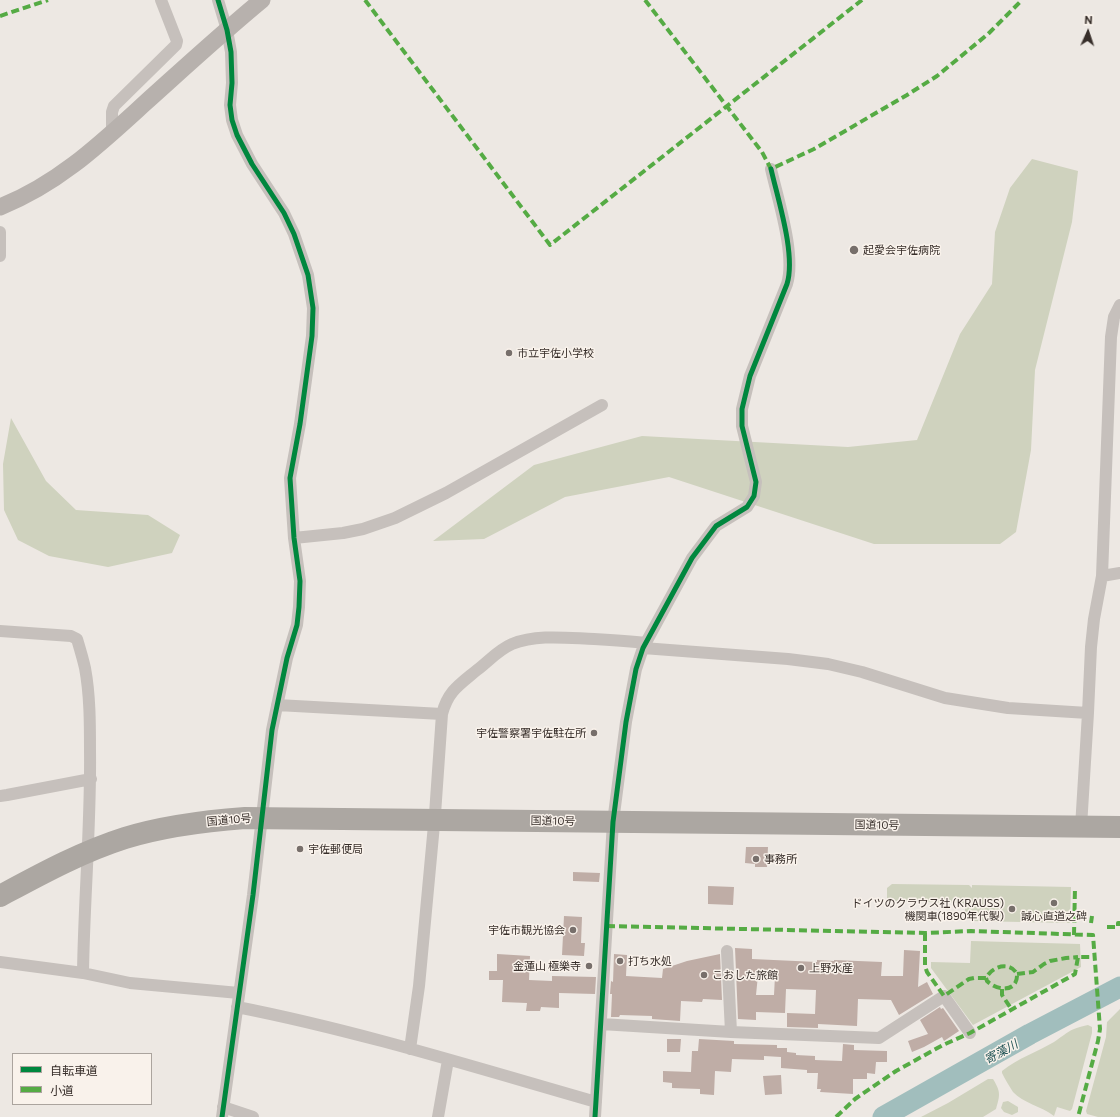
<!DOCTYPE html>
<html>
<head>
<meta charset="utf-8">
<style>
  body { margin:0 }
  #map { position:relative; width:1120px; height:1117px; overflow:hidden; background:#ede8e3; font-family:Commissioner,"Noto Sans JP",sans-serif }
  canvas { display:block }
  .legend { position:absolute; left:12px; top:1053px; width:140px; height:52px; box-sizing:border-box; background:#f9f2eb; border:1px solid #aba49e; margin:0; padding:5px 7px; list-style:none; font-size:12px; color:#372e2a }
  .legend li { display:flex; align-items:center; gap:8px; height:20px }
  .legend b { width:20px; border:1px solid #aba49e }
  .north { position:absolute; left:1068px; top:12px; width:40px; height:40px; -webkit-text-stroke:3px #f9f2eb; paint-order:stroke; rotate:3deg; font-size:11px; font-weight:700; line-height:16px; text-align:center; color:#372e2a }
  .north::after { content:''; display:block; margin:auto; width:14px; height:18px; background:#372e2a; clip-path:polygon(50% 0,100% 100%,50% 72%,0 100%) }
</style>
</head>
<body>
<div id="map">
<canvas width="1120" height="1117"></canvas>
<ul class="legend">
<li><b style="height:5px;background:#00873e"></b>自転車道</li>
<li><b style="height:5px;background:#55ab44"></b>小道</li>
</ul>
<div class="north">N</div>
</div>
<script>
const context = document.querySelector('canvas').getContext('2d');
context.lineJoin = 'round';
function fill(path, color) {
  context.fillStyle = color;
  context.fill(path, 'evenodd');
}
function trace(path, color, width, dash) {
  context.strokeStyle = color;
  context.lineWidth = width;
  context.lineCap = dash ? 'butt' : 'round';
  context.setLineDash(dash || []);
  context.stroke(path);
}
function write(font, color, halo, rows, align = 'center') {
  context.font = font + ' Commissioner,"Noto Sans JP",sans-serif';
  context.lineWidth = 3;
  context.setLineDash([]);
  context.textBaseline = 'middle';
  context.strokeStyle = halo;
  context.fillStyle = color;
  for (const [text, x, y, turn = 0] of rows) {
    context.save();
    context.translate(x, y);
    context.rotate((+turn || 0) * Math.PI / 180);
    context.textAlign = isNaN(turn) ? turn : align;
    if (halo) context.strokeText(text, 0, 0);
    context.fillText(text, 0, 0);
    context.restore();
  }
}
const green = new Path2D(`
  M 1032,159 L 1078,171 L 1072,222 L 1035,370 L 1031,450 L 1016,532 L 1000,544 L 874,544 L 669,477 L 565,497 L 484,539 L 433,541 L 534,465 L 642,436 L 848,447 L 917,440 L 960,334 L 992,284 L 995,232 L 1010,188 Z
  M 11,418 L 46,481 L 76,510 L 148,515 L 180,535 L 172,553 L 108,567 L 49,556 L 18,540 L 4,510 L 3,464 Z
  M 892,884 L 969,885 L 972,888 L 972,885 L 1071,887 L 1070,923 L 972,921 L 971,919 L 967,920 L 965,918 L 965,905 L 963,903 L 890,901 L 887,898 L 887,888 Z
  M 971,941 L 1080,944 L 1081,967 L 973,1025 L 931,968 L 931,962 L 970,963 Z
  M 1120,1009 L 1120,1117 L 1098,1117 L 1087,1114 L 1086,1111 L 1106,1037 L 1107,1022 Z
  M 1088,1025 L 1092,1027 L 1092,1033 L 1072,1109 L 1070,1111 L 1057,1107 L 1054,1116 C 1041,1106 1023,1103 1013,1092 C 1009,1086 1005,1079 1002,1073 L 1002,1071 C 1018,1058 1037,1052 1054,1042 C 1069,1032 1069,1029 1088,1025 Z
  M 988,1079 L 993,1079 C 1001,1092 1000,1095 996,1109 L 983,1117 L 921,1117 L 948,1103 Z
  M 1008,1101 L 1018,1107 L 1018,1112 L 1012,1115 L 1004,1112 L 1001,1108 L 1003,1102 Z`);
const river = new Path2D(`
  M 883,1117 L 1030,1034 L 1120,987`);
const building = new Path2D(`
  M 746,847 L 768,847 L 767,867 L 755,867 L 755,864 L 745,863 Z
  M 573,872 L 600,873 L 599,882 L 573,881 Z
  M 708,886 L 734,887 L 733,905 L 708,904 Z
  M 564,916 L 582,917 L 581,943 L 585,943 L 584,956 L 562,955 Z
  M 735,948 L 752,949 L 752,959 L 817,962 L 817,960 L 834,961 L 834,960 L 882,962 L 881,976 L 903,976 L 904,950 L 920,951 L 918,987 L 927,982 L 933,994 L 899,1015 L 891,1000 L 858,999 L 857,1026 L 818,1024 L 818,1028 L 787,1027 L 787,1013 L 815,1014 L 816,990 L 786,989 L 785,1013 L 756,1012 L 756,1020 L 738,1019 ZM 758,975 L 775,976 L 774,995 L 756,995 Z
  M 497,954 L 530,956 L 529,980 L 552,981 L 552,976 L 596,977 L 595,994 L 559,993 L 559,1008 L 541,1007 L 540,1011 L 526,1011 L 527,1003 L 502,1002 L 503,980 L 489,980 L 489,971 L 497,971 Z
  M 614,954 L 627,955 L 626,976 L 662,978 L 663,969 L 687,961 L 720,954 L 722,1000 L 703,999 L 702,1002 L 681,1001 L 680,1021 L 652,1019 L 652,1016 L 620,1015 L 619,1017 L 611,1017 L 612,994 L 610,994 L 611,981 L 613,982 Z
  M 940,1007 L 941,1009 L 943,1008 L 959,1031 L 944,1041 L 942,1037 L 924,1047 L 912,1052 L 908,1041 L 928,1034 L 920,1020 Z
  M 667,1039 L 681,1039 L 680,1052 L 667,1052 Z
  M 699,1039 L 734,1041 L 734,1044 L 777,1045 L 777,1048 L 787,1048 L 787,1052 L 796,1053 L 796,1055 L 815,1056 L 815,1060 L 842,1061 L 843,1044 L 854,1045 L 854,1050 L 887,1051 L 887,1062 L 876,1062 L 875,1074 L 867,1073 L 867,1079 L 853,1079 L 853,1094 L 820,1092 L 821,1089 L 817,1089 L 818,1073 L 807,1073 L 807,1070 L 781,1068 L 781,1057 L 764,1056 L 764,1060 L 732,1059 L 731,1072 L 715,1071 L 714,1095 L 700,1094 L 700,1089 L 672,1088 L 672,1083 L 663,1082 L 663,1071 L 691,1072 L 692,1051 L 698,1051 Z
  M 781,1075 L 782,1094 L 765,1095 L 763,1076 Z`);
const street = new Path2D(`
  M 218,0 L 227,30 L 231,52 L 232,83 L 230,105 L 232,120 L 237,135 L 252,164 L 284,213 L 294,234 L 308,275 L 313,308 L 312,336 L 300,424 L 290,478 L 294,538 L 300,581 L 299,607 L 297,625 L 287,658 L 272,730 L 253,895 L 222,1117
  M 112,133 L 112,112 L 114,106 L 176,45 L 177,41 L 161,0
  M 0,232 L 0,256
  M 294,538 L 343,533 L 363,529 L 395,518 L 446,493 L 602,405
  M 1102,576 L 1120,573
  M 0,631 L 71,636 L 77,639 C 80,649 83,659 85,668 C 90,695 90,723 90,751 C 91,825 84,899 83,973
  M 643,648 L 788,659 L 828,664 L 862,672 L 945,698 L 1008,708 L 1088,713
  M 277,705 L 442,714
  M 0,796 L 7,795 L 91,779
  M 1081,827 L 1088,713 L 1091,647 L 1094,619 L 1102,576 L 1111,337 L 1114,317 L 1120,305
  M 727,951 L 731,1032
  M 0,962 L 83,973 L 130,983 L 239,993
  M 237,1007 C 359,1031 477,1068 596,1102
  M 601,1024 L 731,1032 L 879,1038 L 944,996 L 970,1033
  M 410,1049 L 419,986 L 435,814 L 442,714 C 448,691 459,685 477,670 C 489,661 498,650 512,644 C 537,634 567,638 594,639 C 611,640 628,641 646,643
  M 223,1107 L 253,1117
  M 438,1117 L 448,1060
  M 595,1117 L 613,822 L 626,722 L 636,669 L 643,648 L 692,558 L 716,526 L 747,507 L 754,496 L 756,482 L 742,426 L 742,409 L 750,376 L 787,284 C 796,255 778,200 771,169`);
const secondary = new Path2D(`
  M 0,207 C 58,184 100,144 145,103 C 184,68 222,33 262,0`);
const highway = new Path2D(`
  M 0,896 C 41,874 81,852 125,838 C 164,826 205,821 245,818 L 1120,827`);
const quiet = new Path2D(`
  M 365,0 L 550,245 L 862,0
  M 645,0 L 762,152 L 771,169 L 814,149 L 907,95 L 937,76 L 988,34 L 1022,0
  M 0,16 L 48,0
  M 1091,923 L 1092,916
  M 607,926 L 925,933 L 971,931 L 1093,935 L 1100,1029 L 1098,1041 L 1078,1117
  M 1107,927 L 1118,927 L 1118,923 L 1120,923
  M 925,933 L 925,966 L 927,972 L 944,996 L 969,979 L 974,978 L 986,978 C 992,966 1010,961 1017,974 C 1018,993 997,991 987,981 L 986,978
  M 1074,935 L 1075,887
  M 1017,974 L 1033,972 L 1044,964 L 1050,961 L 1066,958 L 1078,957
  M 1002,989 L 1002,995 L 1012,1010
  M 836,1117 L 855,1099 L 896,1071 L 943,1045 L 970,1033 L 1075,974 L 1078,957 L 1094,957`);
const cycleway = new Path2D(`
  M 218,0 L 227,30 L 231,52 L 232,83 L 230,105 L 232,120 L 237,135 L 252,164 L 284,213 L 294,234 L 308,275 L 313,308 L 312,336 L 300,424 L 290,478 L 294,538 L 300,581 L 299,607 L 297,625 L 287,658 L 272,730 L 253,895 L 222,1117
  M 595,1117 L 613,822 L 626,722 L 636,669 L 643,648 L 692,558 L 716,526 L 747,507 L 754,496 L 756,482 L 742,426 L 742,409 L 750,376 L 787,284 C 796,255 778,200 771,169`);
const markers = [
  [854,250,5,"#776f6b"],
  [509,353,4,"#776f6b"],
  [594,733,4,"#776f6b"],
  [300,849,4,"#776f6b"],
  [756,859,4,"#776f6b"],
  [1054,903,4,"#776f6b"],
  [1012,909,4,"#776f6b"],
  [573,930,4,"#776f6b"],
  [620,961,4,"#776f6b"],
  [589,966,4,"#776f6b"],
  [801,968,4,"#776f6b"],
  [704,975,4,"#776f6b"]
];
const poiNames = [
  ["起愛会宇佐病院",863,250],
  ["市立宇佐小学校",517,353],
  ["宇佐警察署宇佐駐在所",586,733,"right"],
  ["宇佐郵便局",308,849],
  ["事務所",764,859],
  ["ドイツのクラウス社 (KRAUSS)",1004,903,"right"],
  ["機関車(1890年代製)",1004,916,"right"],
  ["誠心直道之碑",1054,916,"center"],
  ["宇佐市観光協会",565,930,"right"],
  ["打ち水処",628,961],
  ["金蓮山 極樂寺",581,966,"right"],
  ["上野水産",809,968],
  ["こおした旅館",712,975]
];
const streetNames = [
  ["国道10号",229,820,-5],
  ["国道10号",553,821,1],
  ["国道10号",877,825,1]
];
const waterNames = [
  ["寄藻川",1001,1052,-29]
];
fill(green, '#cfd2be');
trace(river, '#a1bebd', 21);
fill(building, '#bfada6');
trace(street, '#c6c0bc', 12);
trace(secondary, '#b7b1ad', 17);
trace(highway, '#aca7a2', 22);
trace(quiet, '#55ab44', 4, [8, 4]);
trace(cycleway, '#00873e', 5);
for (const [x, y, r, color] of markers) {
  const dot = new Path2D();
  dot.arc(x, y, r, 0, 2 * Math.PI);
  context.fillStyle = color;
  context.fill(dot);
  trace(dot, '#f9f2eb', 1.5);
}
write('11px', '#372e2a', '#f9f2eb', poiNames, 'left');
write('11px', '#372e2a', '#f9f2eb', streetNames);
write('italic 12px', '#225456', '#f9f2eb', waterNames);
</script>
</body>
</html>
